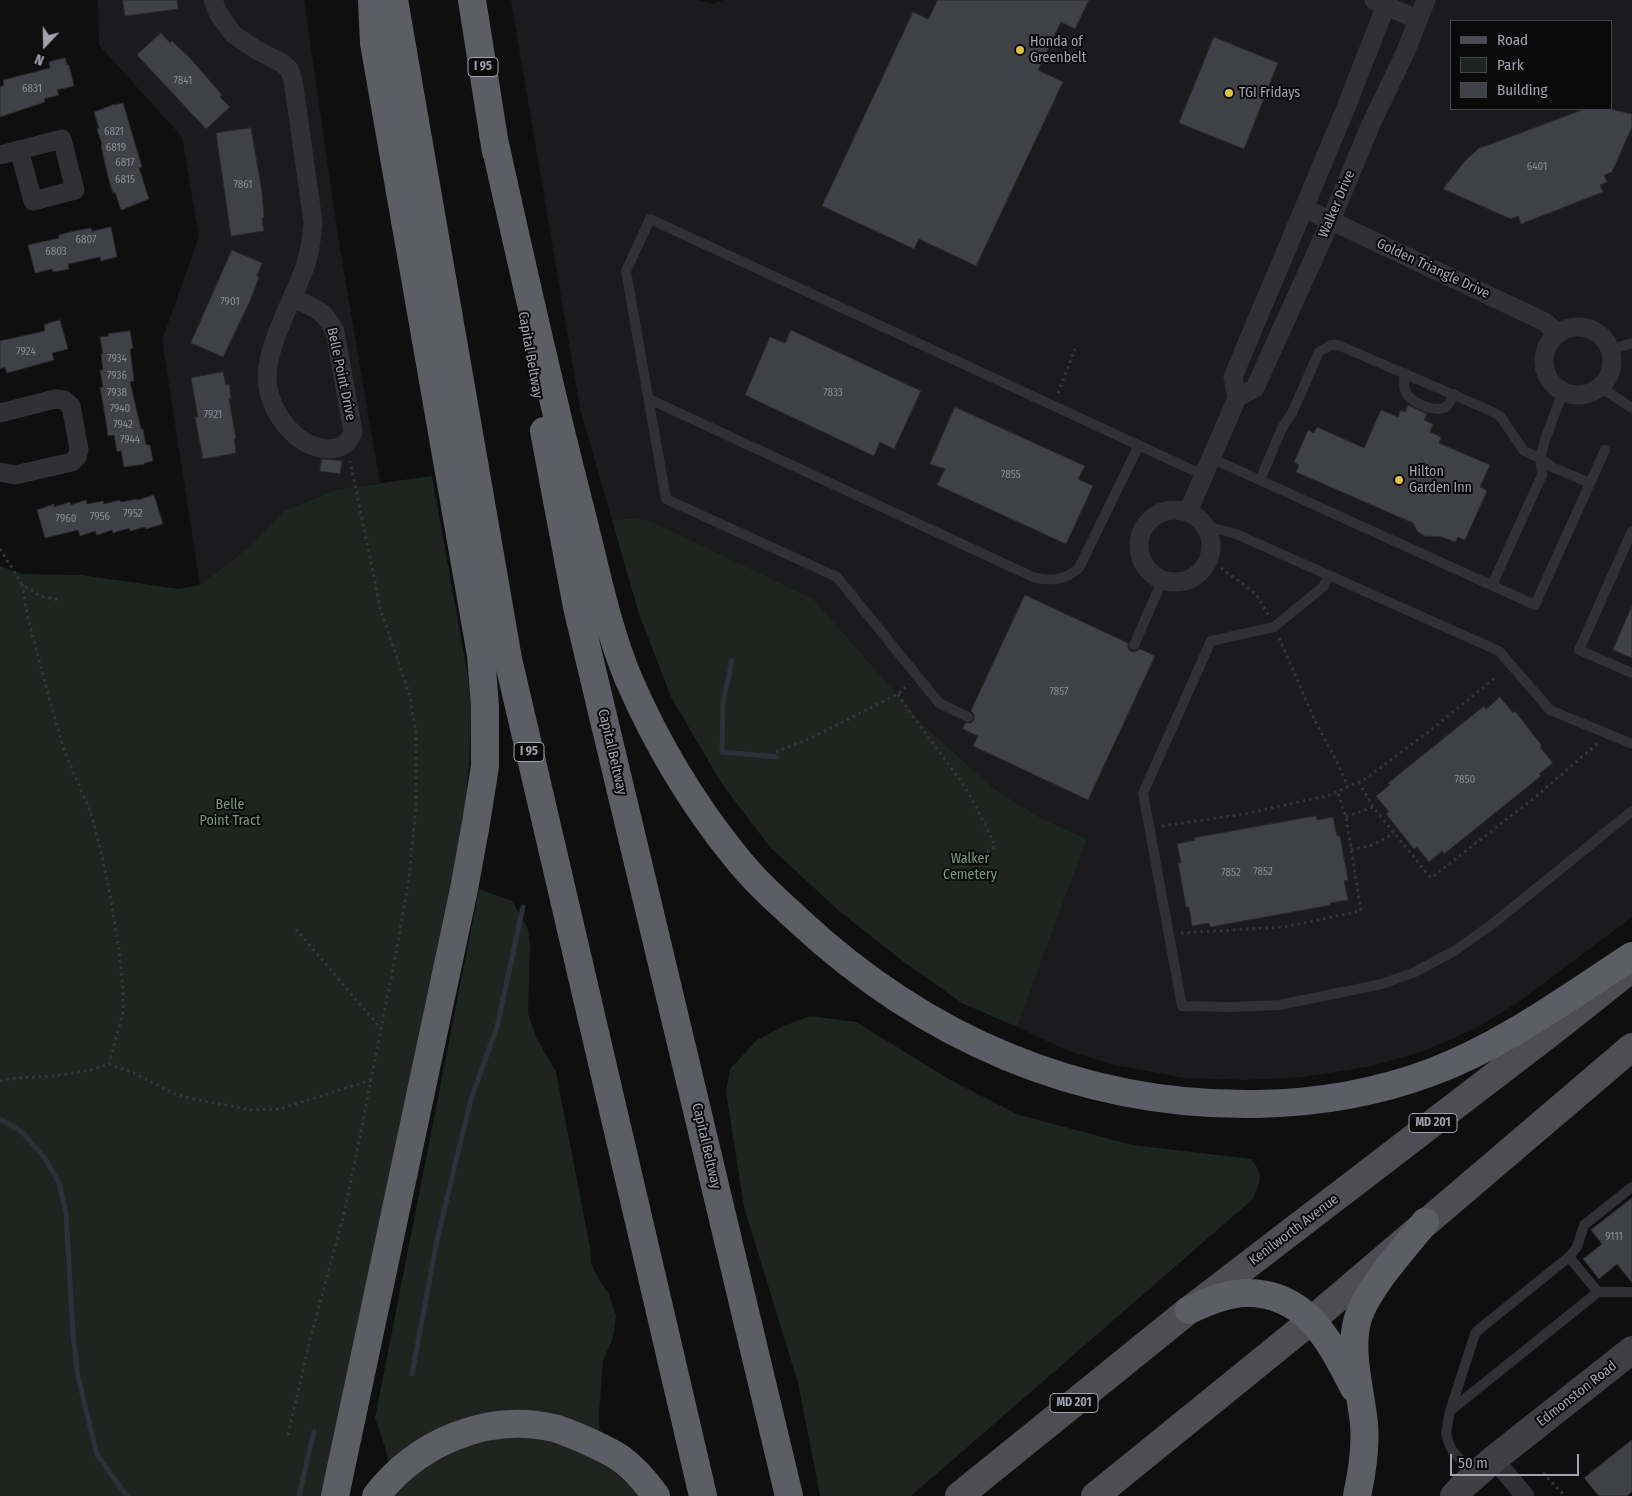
<!DOCTYPE html>
<html>
<head>
<meta charset="utf-8">
<style>
  body { margin:0 }
  #map { position:relative; width:1632px; height:1496px; overflow:hidden; background:#0f0f10; font-family:"Fira Sans Condensed",sans-serif }
  canvas { display:block }
  .legend { position:absolute; left:1450px; top:20px; width:162px; height:90px; box-sizing:border-box; background:#0a0a0b; border:1px solid #46474d; margin:0; padding:6px 9px; list-style:none; font-size:15px; color:#a1a3b0 }
  .legend li { display:flex; align-items:center; gap:10px; height:25px }
  .legend b { width:25px; border:1px solid #46474d }
  .north { position:absolute; left:20px; top:20px; width:50px; height:50px; -webkit-text-stroke:4px #0a0a0b; paint-order:stroke; rotate:201deg; font-size:14px; font-weight:700; line-height:20px; text-align:center; color:#a1a3b0 }
  .north::after { content:''; display:block; margin:auto; width:18px; height:22px; background:#a1a3b0; clip-path:polygon(50% 0,100% 100%,50% 72%,0 100%) }
  .scale { position:absolute; left:1450px; top:1454px; width:129px; height:22px; box-sizing:border-box; border:2px solid #a1a3b0; border-top:0; padding-left:6px; font-size:15px; line-height:18px; white-space:nowrap; color:#a1a3b0; -webkit-text-stroke:4px #0a0a0b; paint-order:stroke }
</style>
</head>
<body>
<div id="map">
<canvas width="1632" height="1496"></canvas>
<ul class="legend">
<li><b style="height:6px;background:#4d4d53"></b>Road</li>
<li><b style="height:14px;background:#1e241f"></b>Park</li>
<li><b style="height:14px;background:#404146"></b>Building</li>
</ul>
<div class="north">N</div>
<div class="scale">50 m</div>
</div>
<script>
const context = document.querySelector('canvas').getContext('2d');
context.lineJoin = 'round';
function fill(path, color) {
  context.fillStyle = color;
  context.fill(path, 'evenodd');
}
function trace(path, color, width, dash) {
  context.strokeStyle = color;
  context.lineWidth = width;
  context.lineCap = dash ? 'butt' : 'round';
  context.setLineDash(dash || []);
  context.stroke(path);
}
function write(font, color, halo, rows, align = 'center') {
  context.font = font + ' "Fira Sans Condensed",sans-serif';
  context.lineWidth = 4;
  context.setLineDash([]);
  context.textBaseline = 'middle';
  context.strokeStyle = halo;
  context.fillStyle = color;
  for (const [text, x, y, turn = 0] of rows) {
    context.save();
    context.translate(x, y);
    context.rotate((+turn || 0) * Math.PI / 180);
    context.textAlign = isNaN(turn) ? turn : align;
    if (halo) context.strokeText(text, 0, 0);
    context.fillText(text, 0, 0);
    context.restore();
  }
}
const built = new Path2D(`
  M 98,0 L 304,0 L 339,243 L 380,483 L 339,489 L 285,510 L 250,546 L 200,585 L 162,340 L 199,237 L 182,137 L 99,45 Z
  M 511,0 L 696,0 L 714,4 L 723,0 L 1632,0 L 1632,917 L 1517,1003 L 1475,1029 L 1421,1052 L 1372,1066 L 1304,1077 L 1246,1080 L 1185,1078 L 1114,1065 L 1066,1050 L 1017,1027 L 1087,839 L 1039,817 L 992,787 L 925,726 L 637,518 L 612,520 L 580,409 ZM 1451,21 L 1611,21 L 1611,109 L 1451,109 Z`);
const green = new Path2D(`
  M 432,476 L 468,677 L 471,711 L 469,766 L 463,822 L 450,886 L 322,1496 L 0,1496 L 0,566 L 22,574 L 81,575 L 179,589 L 200,585 L 250,546 L 285,510 L 339,489 Z
  M 637,518 L 655,523 L 813,599 L 925,726 L 992,787 L 1039,817 L 1087,839 L 1017,1027 L 962,1003 L 904,962 L 839,911 L 770,847 L 722,784 L 671,697 L 639,614 L 612,520 Z
  M 479,889 L 512,901 L 528,929 L 530,945 L 528,1013 L 536,1037 L 556,1072 L 590,1247 L 591,1263 L 599,1280 L 609,1294 L 616,1316 L 613,1337 L 603,1361 L 599,1413 L 600,1458 L 640,1496 L 394,1496 L 386,1450 L 375,1418 Z
  M 810,1016 L 856,1022 L 952,1081 L 1019,1115 L 1133,1145 L 1251,1159 C 1264,1175 1261,1181 1253,1199 L 911,1496 L 820,1496 L 798,1383 L 744,1207 L 726,1092 L 730,1069 L 757,1040 L 784,1026 Z`);
const stream = new Path2D(`
  M 732,661 L 723,702 L 722,752 L 777,757
  M 0,1119 L 23,1133 L 45,1158 L 59,1183 L 66,1213 L 73,1334 L 78,1377 L 97,1455 L 127,1496
  M 412,1374 L 437,1240 L 471,1099 L 497,1027 L 523,907
  M 299,1496 L 314,1431`);
const building = new Path2D(`
  M 123,0 L 177,0 L 178,9 L 125,16 Z
  M 938,0 L 1089,0 L 1075,29 L 1061,22 L 1038,70 L 1063,82 L 976,266 L 919,239 L 914,249 L 822,206 L 913,12 L 928,19 Z
  M 161,33 L 170,43 L 172,41 L 191,59 L 222,95 L 220,97 L 230,107 L 206,129 L 137,55 Z
  M 1214,37 L 1278,63 L 1244,149 L 1179,123 Z
  M 65,58 L 67,65 L 69,65 L 74,86 L 57,90 L 59,95 L 44,99 L 45,102 L 0,117 L 0,87 L 4,85 L 3,80 L 50,68 L 49,62 Z
  M 123,103 L 142,167 L 139,168 L 149,199 L 121,210 L 115,192 L 113,193 L 108,177 L 101,145 L 102,144 L 97,129 L 99,128 L 94,112 L 115,104 L 115,105 Z
  M 1585,109 L 1610,109 L 1632,114 L 1632,127 L 1612,172 L 1604,175 L 1607,182 L 1600,185 L 1603,192 L 1521,224 L 1518,216 L 1511,219 L 1443,189 L 1464,162 L 1478,149 Z
  M 251,128 L 262,192 L 264,217 L 262,218 L 264,231 L 231,236 L 216,133 Z
  M 111,227 L 117,257 L 101,261 L 100,257 L 68,264 L 69,269 L 53,272 L 52,269 L 35,273 L 28,245 L 59,238 L 59,235 L 74,231 L 91,228 L 92,231 Z
  M 232,250 L 262,263 L 257,276 L 259,277 L 250,301 L 223,357 L 191,343 Z
  M 60,320 L 68,349 L 52,353 L 54,360 L 7,373 L 5,367 L 0,369 L 0,341 L 45,331 L 44,325 Z
  M 791,330 L 921,391 L 894,449 L 880,442 L 874,456 L 745,395 L 770,337 L 785,343 Z
  M 130,331 L 133,348 L 130,349 L 134,381 L 130,382 L 141,429 L 143,429 L 146,445 L 150,445 L 153,461 L 144,463 L 145,464 L 124,467 L 121,451 L 117,451 L 114,435 L 108,436 L 105,415 L 100,388 L 103,387 L 100,370 L 103,370 L 101,354 L 103,354 L 100,337 L 109,336 L 108,334 Z
  M 223,372 L 226,385 L 229,384 L 231,399 L 229,399 L 236,439 L 234,439 L 236,453 L 203,459 L 195,417 L 198,417 L 191,378 Z
  M 1408,405 L 1427,414 L 1424,420 L 1433,424 L 1430,432 L 1441,437 L 1439,443 L 1490,465 L 1480,487 L 1487,491 L 1465,540 L 1458,537 L 1455,542 L 1442,537 L 1424,536 L 1417,531 L 1413,523 L 1296,472 L 1299,465 L 1294,462 L 1308,430 L 1314,433 L 1317,427 L 1364,448 L 1381,410 L 1398,417 L 1401,410 L 1405,412 Z
  M 955,407 L 1085,466 L 1078,479 L 1093,486 L 1066,544 L 937,485 L 945,469 L 930,464 Z
  M 322,459 L 342,461 L 340,474 L 320,471 Z
  M 154,495 L 163,524 L 146,529 L 145,527 L 130,531 L 129,528 L 113,533 L 112,530 L 97,535 L 95,531 L 80,536 L 78,530 L 45,538 L 37,510 L 54,504 L 54,507 L 70,502 L 71,505 L 86,500 L 87,504 L 103,501 L 104,504 L 120,500 L 121,502 L 137,499 L 137,500 Z
  M 1025,595 L 1128,643 L 1128,649 L 1131,651 L 1135,652 L 1140,649 L 1155,656 L 1088,800 L 973,746 L 978,736 L 963,729 L 965,723 L 971,723 L 974,720 L 974,714 L 971,711 Z
  M 1632,606 L 1632,658 L 1613,650 Z
  M 1500,697 L 1513,713 L 1515,711 L 1542,746 L 1540,747 L 1553,763 L 1539,774 L 1541,776 L 1444,854 L 1442,851 L 1429,862 L 1417,847 L 1414,849 L 1386,814 L 1389,812 L 1376,796 L 1390,785 L 1388,783 L 1484,706 L 1486,709 Z
  M 1316,816 L 1317,820 L 1333,817 L 1337,836 L 1340,836 L 1348,880 L 1344,881 L 1348,900 L 1330,903 L 1331,905 L 1210,927 L 1209,923 L 1192,926 L 1189,907 L 1186,907 L 1178,863 L 1181,863 L 1177,844 L 1195,840 L 1194,838 Z
  M 1632,1198 L 1632,1283 L 1617,1264 L 1599,1279 L 1583,1259 L 1602,1244 L 1591,1230 Z
  M 1632,1440 L 1632,1492 L 1627,1496 L 1599,1496 L 1584,1478 Z`);
const path = new Path2D(`
  M 1058,393 L 1075,349
  M 0,549 L 22,584 L 40,596 L 60,600
  M 1221,568 L 1256,594 L 1269,616
  M 22,584 L 28,619 L 51,705 L 65,753 L 91,813 L 102,856 L 110,895 L 119,949 L 123,989 L 123,1012 L 109,1064
  M 1279,638 L 1316,723 L 1338,764 L 1348,787
  M 898,694 C 920,729 947,759 969,794 C 979,811 987,829 995,846 L 969,866
  M 776,752 L 811,738 L 898,694 L 909,684
  M 1359,782 L 1373,807 L 1431,878 L 1539,794 L 1598,743
  M 1346,817 L 1373,807
  M 1162,826 L 1245,814 L 1330,795 L 1365,779 L 1427,733 L 1496,677
  M 1351,850 L 1373,845 L 1394,833
  M 296,929 L 381,1029
  M 1181,933 L 1284,927 L 1361,911 L 1346,817 L 1337,791
  M 0,1081 L 16,1078 L 54,1076 L 91,1070 L 109,1064 L 129,1071 L 176,1094 L 193,1099 L 252,1110 L 280,1109 L 371,1080
  M 288,1435 L 311,1336 L 344,1214 L 357,1151 L 396,953 L 409,878 L 416,806 L 416,732 L 409,693 L 381,611 L 350,461
  M 1543,1473 L 1565,1496`);
const lane = new Path2D(`
  M 1610,350 L 1632,343
  M 1405,373 C 1404,380 1403,387 1406,393 C 1411,403 1439,415 1448,405 C 1450,402 1452,398 1454,394
  M 1600,387 L 1632,408
  M 649,399 L 1033,577 C 1051,582 1065,580 1079,568 L 1139,445
  M 1211,458 L 1535,605 L 1605,450
  M 1260,480 L 1282,428 L 1292,413 L 1319,352 L 1331,345 L 1338,345 L 1491,411 L 1500,416 L 1524,451 L 1540,458 L 1552,467 L 1590,483
  M 1206,526 L 1236,534 L 1499,651 L 1550,710 L 1632,744
  M 1632,531 L 1579,650 L 1632,673
  M 1328,575 L 1324,586 L 1274,627 L 1211,641 L 1143,793 L 1182,1006 L 1231,1007 L 1279,1005 L 1382,984 L 1415,972 L 1456,950 L 1495,922 L 1632,811
  M 1492,585 L 1542,475 L 1540,458 L 1545,440 L 1563,391
  M 1134,645 L 1163,579
  M 968,717 L 939,703 L 837,577 L 666,499 L 626,271 L 650,219 L 1203,475
  M 1569,1257 L 1598,1292
  M 1451,1410 L 1598,1292 L 1632,1292
  M 1474,1476 L 1452,1450 L 1449,1444 L 1446,1433 L 1450,1411 L 1475,1334 L 1477,1331 L 1569,1257 L 1577,1247 L 1584,1225 L 1632,1187`);
const street = new Path2D(`
  M 213,0 L 218,13 L 233,34 L 255,49 L 282,63 L 289,69 L 293,80 L 313,222 C 312,236 310,250 306,264 C 295,296 266,346 267,379 C 268,399 278,419 293,433 C 308,449 344,459 353,432 L 335,332 C 324,309 314,308 292,298
  M 1374,0 L 1418,20
  M 0,155 L 62,139 L 75,190 L 33,201 L 19,150
  M 1304,208 L 1545,322 L 1558,334
  M1544 361a34 34 0 1 1 68 0a34 34 0 1 1-68 0Z
  M 1237,398 L 1233,377 L 1345,110 L 1388,0
  M 0,413 L 55,399 L 64,400 L 71,406 L 79,449 L 77,457 L 72,462 L 15,475 L 0,472
  M1139 546a36 36 0 1 1 72 0a36 36 0 1 1-72 0Z
  M 1188,512 L 1237,398 L 1255,388 L 1331,220 L 1371,124 L 1405,53 L 1426,0
  M 1494,1459 L 1525,1496`);
const secondary = new Path2D(`
  M 1454,1496 L 1463,1486 L 1494,1459 L 1632,1350`);
const primary = new Path2D(`
  M 959,1496 L 1189,1310 L 1558,1027 L 1631,969
  M 1095,1496 L 1312,1320 L 1632,1047`);
const highway = new Path2D(`
  M 394,0 L 508,659 L 703,1496
  M 472,0 L 496,152
  M 493,135 C 520,257 547,379 578,500 C 594,560 605,623 629,680 C 656,742 692,803 735,856 C 753,879 775,899 797,919 C 924,1038 1081,1107 1257,1104 C 1315,1103 1376,1093 1432,1072 C 1504,1045 1567,998 1632,956
  M 544,431 L 577,607 L 789,1496
  M 1189,1310 C 1207,1302 1227,1293 1247,1293 C 1307,1293 1330,1342 1354,1388
  M 335,1496 L 464,889 L 476,823 L 485,766 L 485,707 L 481,655 L 374,43 L 372,0
  M 376,1496 C 417,1443 487,1412 554,1428 C 568,1432 583,1439 596,1445 C 604,1449 613,1453 620,1458 C 634,1468 646,1482 656,1496
  M 1357,1496 C 1362,1473 1366,1448 1364,1424 C 1361,1393 1349,1352 1357,1322 C 1364,1291 1405,1248 1425,1222`);
const markers = [
  [1020,50,5,"#e0c337"],
  [1229,93,5,"#e0c337"],
  [1399,480,5,"#e0c337"]
];
const numberNames = [
  ["7841",183,81],
  ["6831",32,89],
  ["6821",114,132],
  ["6819",116,148],
  ["6817",125,163],
  ["6401",1537,167],
  ["6815",125,180],
  ["7861",243,185],
  ["6807",86,240],
  ["6803",56,252],
  ["7901",230,302],
  ["7924",26,352],
  ["7934",117,359],
  ["7936",117,376],
  ["7938",117,393],
  ["7833",833,393],
  ["7940",120,409],
  ["7921",213,415],
  ["7942",123,425],
  ["7944",130,440],
  ["7855",1011,475],
  ["7952",133,514],
  ["7956",100,517],
  ["7960",66,519],
  ["7857",1059,692],
  ["7850",1465,780],
  ["7852",1263,872],
  ["7852",1231,873],
  ["9111",1614,1237]
];
const shields = [
  [483,67,30],
  [529,752,30],
  [1433,1123,48],
  [1074,1403,48]
];
const shieldNames = [
  ["I 95",483,67],
  ["I 95",529,752],
  ["MD 201",1433,1123],
  ["MD 201",1074,1403]
];
const poiNames = [
  ["Honda of",1030,42],
  ["Greenbelt",1030,58],
  ["TGI Fridays",1239,93],
  ["Hilton",1409,472],
  ["Garden Inn",1409,488]
];
const streetNames = [
  ["Walker Drive",1337,204,-67],
  ["Golden Triangle Drive",1433,269,25],
  ["Capital Beltway",530,355,80],
  ["Belle Point Drive",341,374,78],
  ["Capital Beltway",612,752,77],
  ["Capital Beltway",706,1146,77],
  ["Kenilworth Avenue",1294,1230,-37],
  ["Edmonston Road",1577,1394,-38]
];
const parkNames = [
  ["Belle",230,805],
  ["Point Tract",230,821],
  ["Walker",970,859],
  ["Cemetery",970,875]
];
fill(built, '#1b1b1d');
fill(green, '#1e241f');
trace(stream, '#2c3139', 5);
fill(building, '#404146');
trace(building, '#2a292c', 1);
trace(path, '#36373c', 3, [2.5, 4]);
trace(lane, '#303035', 10);
trace(street, '#303035', 19);
trace(secondary, '#3f3f44', 28);
trace(primary, '#4d4d53', 28);
trace(highway, '#5d5e65', 28);
for (const [x, y, r, color] of markers) {
  const dot = new Path2D();
  dot.arc(x, y, r, 0, 2 * Math.PI);
  context.fillStyle = color;
  context.fill(dot);
  trace(dot, '#0a0a0b', 2);
}
write('11px', '#898a96', null, numberNames);
for (const [x, y, w] of shields) {
  const box = new Path2D();
  box.roundRect(x - w / 2, y - 9.5, w, 19, 4);
  context.fillStyle = '#0a0a0b';
  context.fill(box);
  trace(box, '#a1a3b0', 1);
}
write('bold 12px', '#a1a3b0', null, shieldNames);
write('14px', '#a1a3b0', '#0a0a0b', poiNames, 'left');
write('14px', '#a1a3b0', '#0a0a0b', streetNames);
write('14px', '#7a9981', '#0a0a0b', parkNames);
</script>
</body>
</html>
